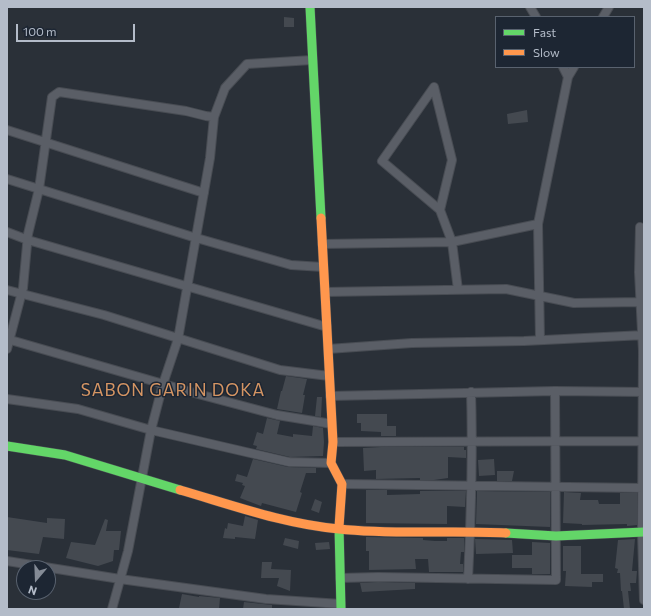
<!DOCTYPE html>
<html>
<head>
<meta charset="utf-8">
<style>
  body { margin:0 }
  #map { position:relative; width:651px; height:616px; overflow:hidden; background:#2a3038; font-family:Commissioner,sans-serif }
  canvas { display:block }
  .frame { position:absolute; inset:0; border:8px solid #b4bcc9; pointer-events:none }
  .legend { position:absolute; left:495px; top:16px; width:140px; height:52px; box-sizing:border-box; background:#1d2633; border:1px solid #59626f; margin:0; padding:5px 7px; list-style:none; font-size:12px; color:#b4bcc9 }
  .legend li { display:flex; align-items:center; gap:8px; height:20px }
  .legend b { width:20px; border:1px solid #59626f }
  .north { position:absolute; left:16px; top:560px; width:40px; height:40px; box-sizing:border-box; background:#1d2633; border:1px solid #59626f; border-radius:50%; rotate:199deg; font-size:11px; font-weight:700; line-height:16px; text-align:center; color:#b4bcc9 }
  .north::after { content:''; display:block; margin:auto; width:14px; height:18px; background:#848b96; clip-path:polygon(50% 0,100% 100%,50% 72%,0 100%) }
  .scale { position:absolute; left:16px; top:24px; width:119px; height:18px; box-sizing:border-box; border:2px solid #b4bcc9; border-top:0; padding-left:5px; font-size:12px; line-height:14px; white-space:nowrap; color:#b4bcc9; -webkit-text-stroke:3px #1d2633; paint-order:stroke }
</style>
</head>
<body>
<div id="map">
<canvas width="651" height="616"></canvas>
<div class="frame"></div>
<ul class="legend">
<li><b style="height:5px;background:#63d668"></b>Fast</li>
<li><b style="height:5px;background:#ff974d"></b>Slow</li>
</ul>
<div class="north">N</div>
<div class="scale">100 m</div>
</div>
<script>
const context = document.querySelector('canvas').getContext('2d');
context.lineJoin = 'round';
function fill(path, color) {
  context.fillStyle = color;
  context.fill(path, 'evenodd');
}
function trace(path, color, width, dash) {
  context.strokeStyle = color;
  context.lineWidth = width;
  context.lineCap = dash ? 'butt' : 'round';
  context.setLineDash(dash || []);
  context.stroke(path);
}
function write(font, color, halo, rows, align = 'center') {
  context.font = font + ' Commissioner,sans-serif';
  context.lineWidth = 3;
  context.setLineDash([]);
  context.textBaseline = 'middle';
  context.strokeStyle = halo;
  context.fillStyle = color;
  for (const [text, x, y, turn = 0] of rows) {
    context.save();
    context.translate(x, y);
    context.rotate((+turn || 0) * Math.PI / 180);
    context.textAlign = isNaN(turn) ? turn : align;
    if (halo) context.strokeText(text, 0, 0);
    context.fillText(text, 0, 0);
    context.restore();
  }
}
const building = new Path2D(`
  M 284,17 L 294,18 L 294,27 L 284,27 Z
  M 527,110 L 528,122 L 508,124 L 507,114 Z
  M 286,376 L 307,379 L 303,395 L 305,395 L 302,413 L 277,409 L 281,391 L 282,391 Z
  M 317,397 L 322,397 L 321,417 L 315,416 Z
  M 357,414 L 387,414 L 387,426 L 396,426 L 396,436 L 381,436 L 381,432 L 361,431 L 361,423 L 357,423 Z
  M 267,418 L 280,421 L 277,434 L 293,437 L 293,434 L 312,436 L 313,426 L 323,428 L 324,442 L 323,456 L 290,457 L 256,449 L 257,446 L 253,445 L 257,432 L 263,434 Z
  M 381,447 L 464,447 L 464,450 L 466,450 L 466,458 L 448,457 L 448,478 L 434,480 L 420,480 L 420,478 L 376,479 L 376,470 L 364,471 L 363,448 Z
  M 253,459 L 288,467 L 316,468 L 316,473 L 306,473 L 300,492 L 302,493 L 296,512 L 262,503 L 261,506 L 240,498 L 245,486 L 242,485 L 243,483 L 235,481 L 237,474 L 247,477 Z
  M 494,459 L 495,475 L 479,476 L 478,460 Z
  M 497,471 L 514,471 L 512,481 L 497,481 Z
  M 366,490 L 387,490 L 387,495 L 420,494 L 420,491 L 466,491 L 465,507 L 447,506 L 447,524 L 366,523 Z
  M 477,491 L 550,492 L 550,527 L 476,524 Z
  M 564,492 L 581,493 L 580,500 L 598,500 L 599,504 L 620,504 L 620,493 L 637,493 L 637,525 L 627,526 L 627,524 L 582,525 L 582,524 L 563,523 Z
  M 315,499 L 322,502 L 319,513 L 311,510 Z
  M 245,516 L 258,520 L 255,539 L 235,537 L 235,539 L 223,538 L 225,528 L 227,529 L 228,523 L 243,526 Z
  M 7,517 L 47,523 L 47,518 L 65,519 L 64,539 L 43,537 L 39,554 L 7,550 Z
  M 105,519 L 108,520 L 106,531 L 121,531 L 119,550 L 114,550 L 113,561 L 98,566 L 66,558 L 71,542 L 95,545 Z
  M 366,537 L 423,538 L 423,540 L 435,541 L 447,541 L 447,538 L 464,538 L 464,552 L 461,552 L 460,564 L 463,564 L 463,572 L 429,572 L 428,559 L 415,559 L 416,569 L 369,570 L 369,551 L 366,551 Z
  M 285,538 L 299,541 L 298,549 L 283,545 Z
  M 475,539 L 512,540 L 513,553 L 476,554 Z
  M 635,539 L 632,571 L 637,571 L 636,583 L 630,583 L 631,591 L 628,591 L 630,609 L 624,609 L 622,591 L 621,591 L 620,573 L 617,573 L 618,569 L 615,568 L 618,540 Z
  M 329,542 L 330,549 L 316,550 L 315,543 Z
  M 532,542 L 550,543 L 550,574 L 532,574 L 532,568 L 512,568 L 512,555 L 532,555 Z
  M 563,546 L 581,546 L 581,574 L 603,574 L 603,582 L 592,582 L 592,587 L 565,586 L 566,571 L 563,571 Z
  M 262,562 L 272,562 L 271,569 L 291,570 L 290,591 L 277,586 L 279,578 L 261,578 Z
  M 378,582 L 415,583 L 415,589 L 362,592 L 360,583 Z
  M 182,594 L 199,597 L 199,596 L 220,598 L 219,609 L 179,608 Z
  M 244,602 L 272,605 L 272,609 L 243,609 Z`);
const street = new Path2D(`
  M 530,7 L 536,17
  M 603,17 L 609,7
  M 563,67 L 568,77 L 574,67
  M 7,130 L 204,193
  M 7,179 L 193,237 L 291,265 L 323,267
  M 440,210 L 452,160 L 434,87 L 382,161 L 440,210 L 452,242 L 458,290
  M 640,227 L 639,272 L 643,351 L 642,532 L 644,600
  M 7,232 L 28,240 L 327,327
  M 322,244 L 452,242 L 538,224
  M 7,290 L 104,315 L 280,370 L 329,376
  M 325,292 L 506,289 L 574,303 L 641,302
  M 7,339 L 198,394 L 277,415 L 332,424
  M 540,340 L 538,224 L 568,77
  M 7,349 L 23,288 L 28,234 L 39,189 L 52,97 L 59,92 L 186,111 L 206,116 L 214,117
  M 328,349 L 412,343 L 524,341 L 644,335
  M 330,396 L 555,391 L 644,392
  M 7,399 L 78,409 L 151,430 L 289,462 L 331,463
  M 333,442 L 644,441
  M 342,484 L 644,488
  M 7,561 L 120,579 L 266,599 L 341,604
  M 340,578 L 378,577 L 556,580 L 555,391
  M 468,579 C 471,517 473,455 471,392
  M 112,609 L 128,551 L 151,430 L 163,384 L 178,339 L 210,158 L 214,117 L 225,88 L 247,64 L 312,60`);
const fast = new Path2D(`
  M 310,7 L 321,218
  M 7,446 L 65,455 L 180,490
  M 339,527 L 341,609
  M 506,533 L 556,536 L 644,532`);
const slow = new Path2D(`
  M 321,218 L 333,442 L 331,463 L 342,484 L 339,527
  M 180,490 C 232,505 284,524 339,529 C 394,535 451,530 506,533`);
const quarterNames = [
  ["SABON GARIN DOKA",173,390]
];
fill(building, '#444950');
trace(street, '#484c53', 10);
trace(fast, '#484c53', 10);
trace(slow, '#484c53', 10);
trace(street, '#5a5e66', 8);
trace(fast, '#63d668', 9);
trace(slow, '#ff974d', 9);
context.letterSpacing = '1px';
write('17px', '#d59563', '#1d2633', quarterNames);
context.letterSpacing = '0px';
</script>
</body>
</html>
